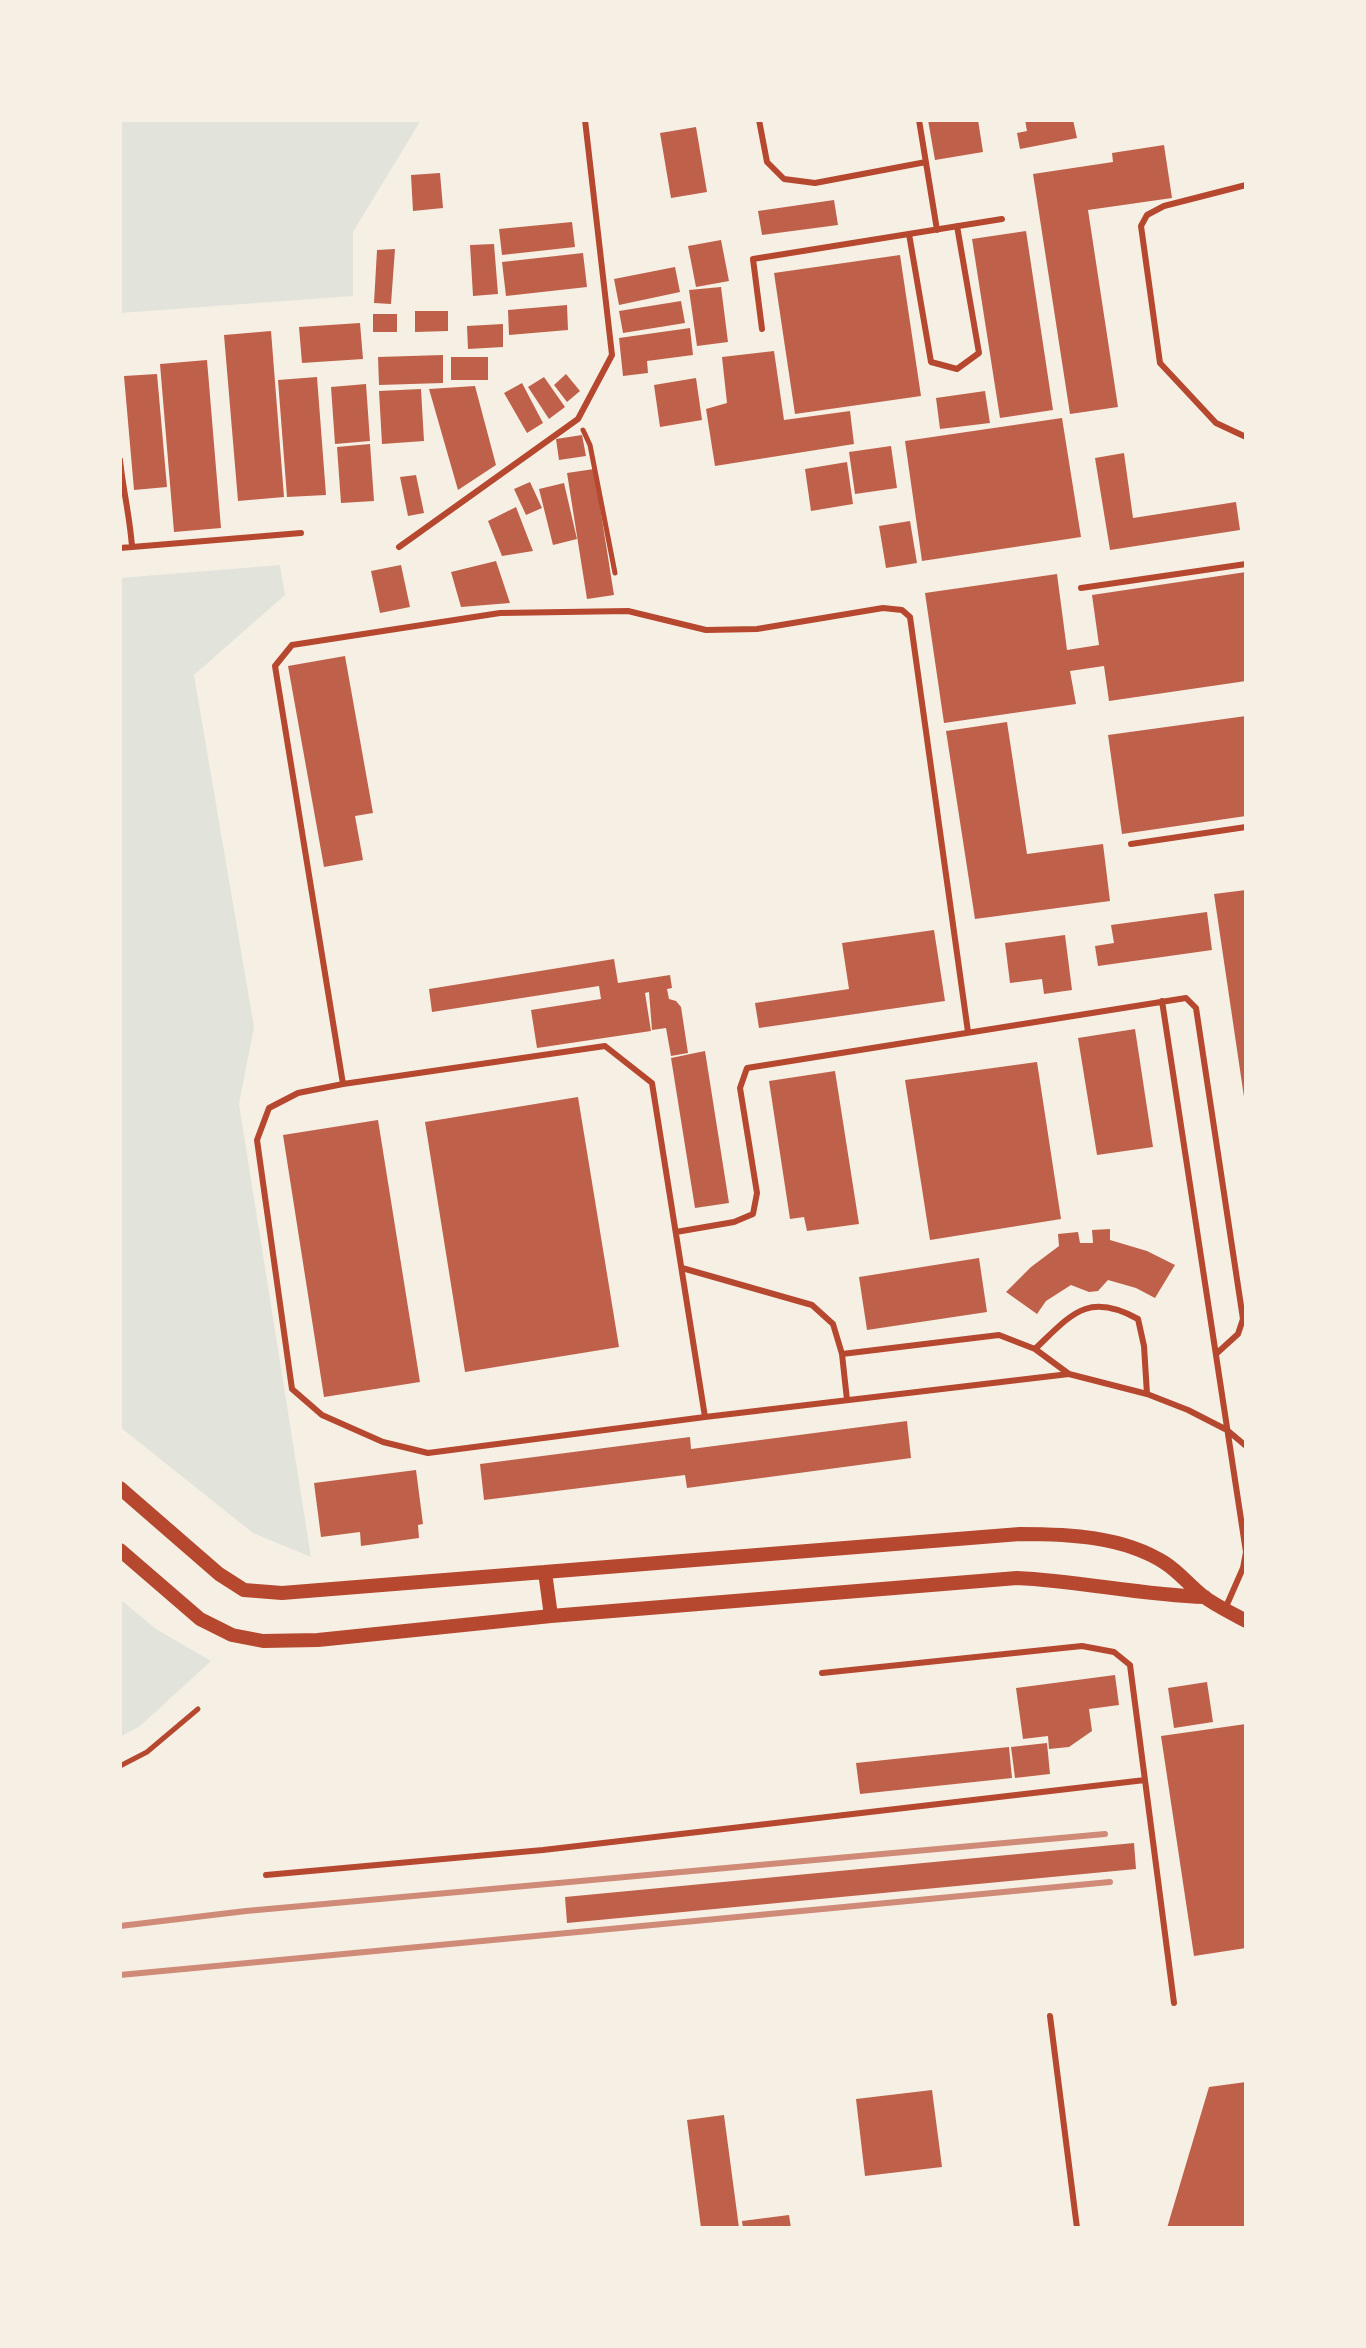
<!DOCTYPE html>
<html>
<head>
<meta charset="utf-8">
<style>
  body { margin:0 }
  #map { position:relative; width:1366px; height:2348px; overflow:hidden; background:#f6efe4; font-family:"PT Sans",sans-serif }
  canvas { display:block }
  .frame { position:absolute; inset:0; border:122px solid #f6efe4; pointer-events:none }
</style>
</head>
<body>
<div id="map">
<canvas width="1366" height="2348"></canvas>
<div class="frame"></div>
</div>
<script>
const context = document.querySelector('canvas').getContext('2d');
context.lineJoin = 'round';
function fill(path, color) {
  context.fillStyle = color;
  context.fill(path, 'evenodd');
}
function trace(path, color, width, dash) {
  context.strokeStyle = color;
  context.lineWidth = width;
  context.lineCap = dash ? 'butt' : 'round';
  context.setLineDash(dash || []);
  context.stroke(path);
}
const green = new Path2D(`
  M 120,120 L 421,120 L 353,232 L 353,296 L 120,313 Z
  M 280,565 L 285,595 L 194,675 L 254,1027 L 239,1104 L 311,1557 L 253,1533 L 120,1427 L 120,578 Z
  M 120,1599 L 156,1629 L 211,1661 L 140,1726 L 120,1737 Z`);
const building = new Path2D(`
  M 928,120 L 978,120 L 983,152 L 935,160 Z
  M 1025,120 L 1073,120 L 1077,138 L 1020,149 L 1017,133 L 1027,131 Z
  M 696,127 L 707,192 L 671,198 L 660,133 Z
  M 1164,145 L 1172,198 L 1088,210 L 1118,407 L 1070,414 L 1033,174 L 1113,162 L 1112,153 Z
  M 440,173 L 443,208 L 413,211 L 411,175 Z
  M 834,200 L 838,225 L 762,235 L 758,211 Z
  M 572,222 L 575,247 L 502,255 L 499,229 Z
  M 1026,231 L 1053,410 L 1000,418 L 972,239 Z
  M 721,240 L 729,281 L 696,287 L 688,246 Z
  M 494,244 L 498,294 L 473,296 L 470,245 Z
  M 395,249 L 391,304 L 374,303 L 377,250 Z
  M 583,253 L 587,287 L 506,296 L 502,262 Z
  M 900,255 L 921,396 L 795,414 L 774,273 Z
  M 675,267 L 680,292 L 619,305 L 614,279 Z
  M 721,287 L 728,342 L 697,346 L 689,290 Z
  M 681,301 L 685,323 L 623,333 L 619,311 Z
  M 567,305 L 568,330 L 509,335 L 508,310 Z
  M 415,311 L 448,311 L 448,331 L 415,332 Z
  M 373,314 L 397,314 L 397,332 L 373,332 Z
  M 360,323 L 363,359 L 302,363 L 299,327 Z
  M 503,324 L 503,347 L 468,349 L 467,326 Z
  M 690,328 L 693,355 L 647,361 L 648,373 L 623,376 L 619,338 Z
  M 271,331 L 284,497 L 238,501 L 224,335 Z
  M 774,351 L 784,420 L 850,411 L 854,444 L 715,466 L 706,409 L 727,403 L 722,357 Z
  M 443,355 L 443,383 L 379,385 L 378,357 Z
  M 451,357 L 488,357 L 488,380 L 451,380 Z
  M 207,360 L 221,528 L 174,532 L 160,364 Z
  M 157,374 L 167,487 L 134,490 L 124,376 Z
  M 566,374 L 580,391 L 567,402 L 554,385 Z
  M 317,377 L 326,495 L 287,497 L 278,380 Z
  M 544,377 L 565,407 L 549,419 L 528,387 Z
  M 696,378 L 702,420 L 660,427 L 654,385 Z
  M 522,383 L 543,423 L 527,433 L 504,393 Z
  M 366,384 L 370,441 L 335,444 L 331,387 Z
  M 475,386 L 496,465 L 458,490 L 429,389 Z
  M 421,389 L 424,441 L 382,444 L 379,391 Z
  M 985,391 L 990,423 L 940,429 L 936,398 Z
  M 1062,418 L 1081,537 L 922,561 L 905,441 Z
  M 582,435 L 586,456 L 559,460 L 556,439 Z
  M 370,444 L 374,501 L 341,503 L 337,447 Z
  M 891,446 L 897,488 L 855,494 L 849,452 Z
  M 1124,453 L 1133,518 L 1236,502 L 1240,530 L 1110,550 L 1095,458 Z
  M 847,462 L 853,504 L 811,511 L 805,469 Z
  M 594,469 L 614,595 L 587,599 L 567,473 Z
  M 416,475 L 424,513 L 408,516 L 400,477 Z
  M 530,482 L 542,508 L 526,515 L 514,489 Z
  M 564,483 L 577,539 L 553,545 L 539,489 Z
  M 516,507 L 533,551 L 502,556 L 488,521 Z
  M 910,521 L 917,563 L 886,568 L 879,526 Z
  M 496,561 L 510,603 L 461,607 L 451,572 Z
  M 401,565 L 410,607 L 380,613 L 371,571 Z
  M 1246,572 L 1246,681 L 1109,701 L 1104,666 L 1070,671 L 1076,704 L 944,723 L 925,593 L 1057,574 L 1067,650 L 1099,645 L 1092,595 Z
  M 345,656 L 373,813 L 355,816 L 363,860 L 324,867 L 288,666 Z
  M 1246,716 L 1246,816 L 1122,834 L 1108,735 Z
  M 1007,722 L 1027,854 L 1103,844 L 1110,901 L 975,919 L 946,731 Z
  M 1246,890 L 1246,1097 L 1244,1097 L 1214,894 Z
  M 1207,912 L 1212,950 L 1098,966 L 1095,946 L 1114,943 L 1111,925 Z
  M 934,930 L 945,1001 L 759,1028 L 755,1003 L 849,989 L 842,943 Z
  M 1065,935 L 1072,990 L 1044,994 L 1042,979 L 1010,983 L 1005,943 Z
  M 614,959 L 618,983 L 670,975 L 672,988 L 667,989 L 669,999 L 676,1001 L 681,1007 L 688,1053 L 671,1056 L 666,1028 L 652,1030 L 649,992 L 645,993 L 651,1031 L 537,1048 L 531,1010 L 601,999 L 599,986 L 432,1012 L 429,989 Z
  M 1135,1029 L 1153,1147 L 1097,1155 L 1078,1038 Z
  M 705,1051 L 729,1203 L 695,1208 L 671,1058 Z
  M 1037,1062 L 1061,1219 L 930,1240 L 905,1080 Z
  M 835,1071 L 859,1224 L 807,1231 L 804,1217 L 790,1219 L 769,1081 Z
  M 578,1097 L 619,1347 L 465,1372 L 425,1122 Z
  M 378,1120 L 420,1382 L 324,1397 L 283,1135 Z
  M 1110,1229 L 1110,1240 L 1147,1251 L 1175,1265 L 1155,1298 L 1136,1288 L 1108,1280 L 1098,1291 L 1089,1292 L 1071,1285 L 1046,1301 L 1037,1314 L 1006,1292 L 1031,1267 L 1059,1246 L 1058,1234 L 1078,1232 L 1080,1243 L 1093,1243 L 1092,1230 Z
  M 979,1258 L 987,1312 L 867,1330 L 859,1277 Z
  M 907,1421 L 911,1458 L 687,1488 L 685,1475 L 484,1500 L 480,1464 L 690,1437 L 691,1449 Z
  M 416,1470 L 423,1524 L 418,1525 L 419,1538 L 361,1546 L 360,1532 L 321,1537 L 314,1483 Z
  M 1115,1675 L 1119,1705 L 1089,1709 L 1092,1731 L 1069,1747 L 1049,1749 L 1048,1736 L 1023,1739 L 1016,1688 Z
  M 1207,1682 L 1213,1722 L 1174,1728 L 1168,1688 Z
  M 1246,1724 L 1246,1948 L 1194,1956 L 1161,1736 Z
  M 1047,1743 L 1050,1774 L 1015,1778 L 1011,1747 Z
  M 1009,1747 L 1012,1778 L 860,1794 L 856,1763 Z
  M 1134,1843 L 1136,1869 L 567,1923 L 565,1897 Z
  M 1246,2082 L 1246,2228 L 1167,2228 L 1209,2087 Z
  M 932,2090 L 942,2167 L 865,2176 L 856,2099 Z
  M 724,2115 L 739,2228 L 701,2228 L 687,2120 Z
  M 789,2215 L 791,2228 L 743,2228 L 742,2221 Z`);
const path = new Path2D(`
  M 583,430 L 590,445 L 615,573
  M 120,1766 L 147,1752 L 198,1709`);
const service = new Path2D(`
  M 759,120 L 767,162 L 784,179 L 815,183 L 926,162
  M 919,120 L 937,230
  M 1246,185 L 1164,206 L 1147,215 L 1141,226 L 1160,363 L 1216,423 L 1246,437
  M 909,234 L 931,362 L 957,369 L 979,353 L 957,226
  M 762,329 L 753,259 L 1002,219
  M 120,460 C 123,490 130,517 132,547
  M 399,547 L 578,419 L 612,355 L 585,120
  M 120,548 L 301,533
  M 1081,588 L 1246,564
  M 1131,844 L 1246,827
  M 1162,1001 L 1246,1552 L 1243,1568 L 1225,1609
  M 605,1046 L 652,1083 L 705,1417 L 428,1453 L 383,1442 L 322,1415 L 292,1389 L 257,1140 L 269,1108 L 298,1093 L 343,1084 Z
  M 343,1084 L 275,666 L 292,645 L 500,613 L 628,611 L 706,630 L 757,629 L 883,608 L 902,610 L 910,617 L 968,1032
  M 676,1232 L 734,1222 L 753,1214 L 757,1193 L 740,1088 L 747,1068 L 1186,998 L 1196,1008 L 1243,1319 L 1238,1334 L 1216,1354
  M 682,1268 L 812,1305 L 833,1324 L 842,1354 L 847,1400
  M 1035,1349 C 1071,1315 1087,1291 1138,1319 L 1144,1346 L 1147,1394
  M 842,1354 L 999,1335 L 1035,1349 L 1069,1374 L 1147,1394 L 1188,1410 L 1227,1430 L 1246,1446
  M 705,1417 L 1069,1374
  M 822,1673 L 1082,1646 L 1114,1652 L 1130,1665 L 1174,2003
  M 266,1875 L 543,1850 L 1145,1780
  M 1050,2016 L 1077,2228`);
const tertiary = new Path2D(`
  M 120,1488 L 219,1574 L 244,1590 L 282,1593 L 1020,1534 C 1068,1534 1123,1536 1165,1563 C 1179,1572 1190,1586 1203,1596 C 1216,1606 1232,1613 1246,1621
  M 120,1550 L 200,1619 L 232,1635 L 263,1641 L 318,1640 L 551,1616 L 1017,1578 C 1080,1581 1141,1595 1205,1597
  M 545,1572 L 551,1616`);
const rail = new Path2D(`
  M 120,1926 L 246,1911 L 1105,1834
  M 120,1975 L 1110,1882`);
fill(green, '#e2e4dc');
fill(building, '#bf614a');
trace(path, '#b5482f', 5);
trace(service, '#b5482f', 6);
trace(tertiary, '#b5482f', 14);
trace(rail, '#cf8b77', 6);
</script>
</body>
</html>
